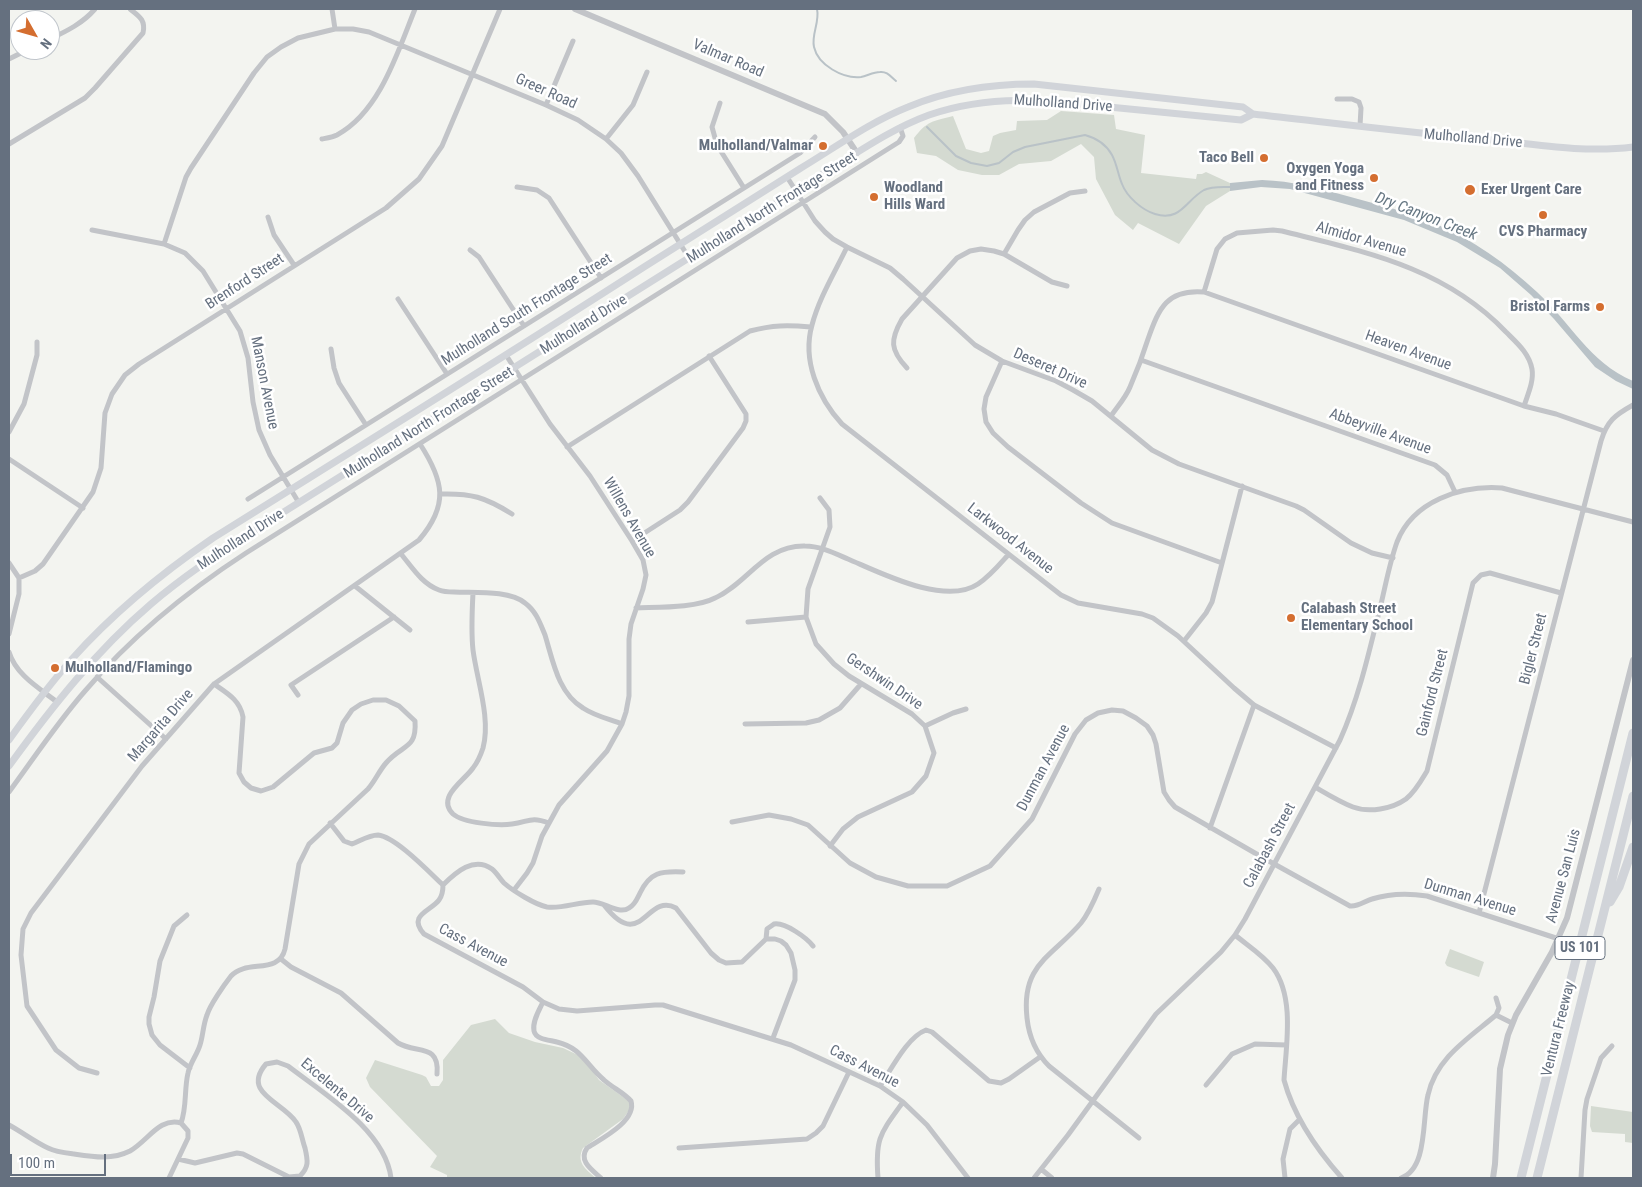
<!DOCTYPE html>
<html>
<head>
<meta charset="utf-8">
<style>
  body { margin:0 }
  #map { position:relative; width:1642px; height:1187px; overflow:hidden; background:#f3f4f0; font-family:"Roboto Condensed",sans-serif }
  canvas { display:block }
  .frame { position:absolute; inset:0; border:10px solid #65707f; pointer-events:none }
  .north { position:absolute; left:10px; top:10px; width:50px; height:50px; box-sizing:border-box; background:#fff; border:1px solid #c1c6cc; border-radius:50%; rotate:128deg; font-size:14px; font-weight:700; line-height:20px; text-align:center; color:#65707f }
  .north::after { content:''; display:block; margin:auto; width:18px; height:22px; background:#d46e30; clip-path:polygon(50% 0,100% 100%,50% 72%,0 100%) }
  .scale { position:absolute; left:10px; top:1154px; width:96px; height:22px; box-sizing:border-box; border:2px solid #65707f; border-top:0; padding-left:6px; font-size:15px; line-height:18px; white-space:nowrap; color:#65707f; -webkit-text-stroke:4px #fff; paint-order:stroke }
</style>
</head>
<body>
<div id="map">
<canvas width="1642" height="1187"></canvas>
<div class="frame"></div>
<div class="north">N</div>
<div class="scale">100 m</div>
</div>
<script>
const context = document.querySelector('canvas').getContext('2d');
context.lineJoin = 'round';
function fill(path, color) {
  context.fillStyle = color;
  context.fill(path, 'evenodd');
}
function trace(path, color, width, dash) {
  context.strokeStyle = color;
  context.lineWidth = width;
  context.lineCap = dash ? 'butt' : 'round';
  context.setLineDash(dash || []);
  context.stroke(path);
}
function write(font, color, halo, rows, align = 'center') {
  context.font = font + ' "Roboto Condensed",sans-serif';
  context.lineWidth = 5;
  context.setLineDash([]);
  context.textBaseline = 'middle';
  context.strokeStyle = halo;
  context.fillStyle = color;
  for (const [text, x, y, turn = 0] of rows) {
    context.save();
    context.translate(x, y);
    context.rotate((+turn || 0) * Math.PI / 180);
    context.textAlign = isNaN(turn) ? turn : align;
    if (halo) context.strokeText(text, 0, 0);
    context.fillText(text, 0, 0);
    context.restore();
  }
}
const green = new Path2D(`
  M 1061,111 L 1114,115 L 1116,129 L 1145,135 L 1141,173 L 1196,179 L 1197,174 L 1202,174 L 1206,172 L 1230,183 L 1230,191 L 1206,206 L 1179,244 L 1138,223 L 1133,230 L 1115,215 L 1096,179 L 1094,157 L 1081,144 L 1051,161 L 1019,164 L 999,175 L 982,175 L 958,170 L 936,156 L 917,153 L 914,138 C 927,121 933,121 953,116 L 966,149 L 981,153 L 989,151 L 993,136 L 1000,133 L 1016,130 L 1017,121 L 1047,120 Z
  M 1450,949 L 1484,962 L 1479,977 L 1447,966 L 1445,963 Z
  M 495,1019 L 509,1033 L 535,1042 L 563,1048 L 578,1055 L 588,1064 L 599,1080 L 629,1101 L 630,1109 L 623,1119 L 583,1148 C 576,1162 585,1169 596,1178 L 447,1178 L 447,1175 L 430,1167 L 437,1156 L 370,1087 L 366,1078 L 375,1060 L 422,1075 L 426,1077 L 431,1086 L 439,1086 L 443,1080 L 443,1060 L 471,1025 Z
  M 1591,1106 L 1633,1112 L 1633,1143 L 1625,1142 L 1625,1134 L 1592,1132 L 1590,1126 Z`);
const water = new Path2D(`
  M 1262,180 C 1293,181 1317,188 1347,196 C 1376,204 1406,211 1434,223 C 1472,239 1507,264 1537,292 C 1571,323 1589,362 1633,381 L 1633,389 L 1616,381 L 1595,367 L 1554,319 L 1531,295 L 1500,268 L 1457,242 L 1404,220 L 1290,189 L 1261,187 L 1230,191 L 1230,183 Z`);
const stream = new Path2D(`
  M 817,9 C 820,22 811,35 814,47 C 818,65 843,79 861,77 C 867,76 873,72 880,72 C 887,71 891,77 896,81
  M 927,127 L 956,156 L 971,163 L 987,166 L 999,163 L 1013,152 L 1025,147 L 1085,135 C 1096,138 1106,144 1112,155 C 1117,164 1118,175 1122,184 C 1127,197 1142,210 1155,214 C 1181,222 1186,200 1204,190 C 1212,186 1222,187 1231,187`);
const minor = new Path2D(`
  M 335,29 L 353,29 L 369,32 L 546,105 L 578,120 L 606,139 L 621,153 L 638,176 L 689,258
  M 50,39 C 67,31 83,23 95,9
  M 9,59 L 27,50
  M 1337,99 L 1352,99 L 1359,102 L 1361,108 L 1360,126
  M 720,103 L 712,127 L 717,145 L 744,188
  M 546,105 L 573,41
  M 322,139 C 327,138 333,137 337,135 C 380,112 398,51 415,9
  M 606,139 L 633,105 L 647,72
  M 9,144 L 85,98 L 95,88 L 143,33 C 146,20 139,16 130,9
  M 787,177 L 815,221 L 825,232 L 833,239 L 847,247 L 890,268 L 903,279 L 975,345 L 1002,361 L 1056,381 L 1073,390 L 1092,401 L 1152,450 L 1179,464 L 1296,506 L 1304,510 L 1351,543 L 1372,553 L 1393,558
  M 517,187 L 537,190 L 549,198 L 601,278
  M 268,217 L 274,235 L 294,265
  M 92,230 L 164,244 L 185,253 L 203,271 L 240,331 L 248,358 L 253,402 L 259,430 L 270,455 L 299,503
  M 164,244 L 186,177 L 191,168 L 254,73 L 267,57 L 281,47 L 298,38 L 335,29 L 332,9
  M 847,247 C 835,272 819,298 812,325 C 802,360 818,398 842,424 L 1061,595 L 1078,603 L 1142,614 L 1153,618 L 1178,636 L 1234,688 L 1254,705 L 1336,748
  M 470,250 L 479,257 L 524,326
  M 1004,254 L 1018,230 L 1025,220 L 1034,212 L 1070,193 L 1085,191
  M 1204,292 L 1217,249 L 1225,239 L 1237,233 L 1273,230 L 1282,231 C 1365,252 1444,267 1506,332 C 1517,343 1529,353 1532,369 C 1534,381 1528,394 1524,406
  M 398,299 L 447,374
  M 331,349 L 334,368 L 339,383 L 366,425
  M 506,355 L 550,424 L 590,476 L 632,541 L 643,560 L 646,575 L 643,589 L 631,624 L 629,639 L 629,696 L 626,712 L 622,724 L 607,751 L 559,805 L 542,836 L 533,863 L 527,873 L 514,890
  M 1141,360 L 1435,465 L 1447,475 L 1455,492
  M 1002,361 L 986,397 L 984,409 L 986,422 L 993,433 L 1008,447 L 1081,503 L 1112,523 L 1222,563
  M 907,368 C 890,350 890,340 902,319 L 957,258 L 970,251 L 981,249 L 994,251 L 1004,254 L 1052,282 L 1067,286
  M 1111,416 C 1118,406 1126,397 1130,387 C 1137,371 1143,355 1148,339 C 1159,308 1167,289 1204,292 L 1524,406 L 1556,414 L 1604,431
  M 9,432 L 24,404 L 37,355 L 37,342
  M 567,447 L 750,331 C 773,325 787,325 811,327
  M 9,459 L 83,508
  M 440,494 C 471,493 485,497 512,514
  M 820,498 L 829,510 L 830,527 L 808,589 L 806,617 L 816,644 L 834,664 L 849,676 L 912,714 L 925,726 L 934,753 L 926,776 L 912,792 L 858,817 L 843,829 L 830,846
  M 248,499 L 800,153 L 815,137
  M 632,541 L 680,510 L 688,502 L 743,428 L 746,421 L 746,414 L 709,356
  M 401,554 C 412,567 422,584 439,590 C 444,592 450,592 454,592 C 475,593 509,590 525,603 C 536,611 540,623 545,635 C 553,661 558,693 583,708 C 595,716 609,719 622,724
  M 9,563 L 19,578 L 19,594 L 9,634
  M 19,578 L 35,571 L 43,564 L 93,492 L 101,468 L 105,413 L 112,394 L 125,375 L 139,364 L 386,208 L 419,179 L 442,146 L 500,9
  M 355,586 L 410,630
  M 473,593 C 472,612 471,632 473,650 C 477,681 491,718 483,748 C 481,754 477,763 473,768 C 464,781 436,797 453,814 C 463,823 499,826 512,824 C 529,822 530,816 549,823
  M 636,608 C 658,607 696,608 715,598 C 748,583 764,545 805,546 C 820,546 834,553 848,559 C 881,573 945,606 978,584 C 990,576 999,565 1008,555
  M 748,622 L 806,617
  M 1184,641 L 1206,613 L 1212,602 L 1242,486
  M 9,652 C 16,675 39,688 57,702
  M 97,677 L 166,739
  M 298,695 L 291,685 L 394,617
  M 745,724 L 806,723 L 819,720 L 840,708 L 861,684
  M 925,726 L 953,713 L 966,709
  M 1315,787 C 1327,794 1340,802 1353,807 C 1369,813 1392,809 1406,799 C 1415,792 1421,781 1427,771 L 1473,583 L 1481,575 L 1490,573 L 1561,593
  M 9,792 C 34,758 57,723 85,691 C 131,637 186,592 246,553 L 899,142 L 903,136 L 900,127
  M 732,822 L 769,815 L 791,819 L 808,825 L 850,863 L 876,877 L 908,886 L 947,886 L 990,866 L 1032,819 L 1075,734 L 1086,720 L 1098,713 L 1112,710 L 1123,711 L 1136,718 L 1147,726 L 1153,735 L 1156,744 L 1164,792 L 1169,800 L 1175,807 L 1267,860 L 1350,906 C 1358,907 1365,901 1372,899 C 1391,893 1408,893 1427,896 L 1559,939
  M 330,823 L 344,841 L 352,844 C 360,841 369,835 378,835 C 396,837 429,872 443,885
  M 1210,828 L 1254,705
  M 443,885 C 443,890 442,896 439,900 C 431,911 407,915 424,934 L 523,987 L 543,1002 L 559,1009 L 577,1011 L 655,1005 L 663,1005 L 791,1045 L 880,1086 L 903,1102 L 927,1125 L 968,1178
  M 443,885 C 456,872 474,856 492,869 C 497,873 500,879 504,883 C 513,891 536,905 547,907 C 562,909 578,902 593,902 C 604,902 619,915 629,908 C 635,905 637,899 640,893 C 650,872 661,871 683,872
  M 1099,889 C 1094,901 1089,913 1081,923 C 1052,957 1021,964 1027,1018 C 1029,1037 1036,1053 1049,1066 L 1139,1138
  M 604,905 C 642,954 646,892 676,908 L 711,953 L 719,960 L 726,963 L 742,962 L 766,939 L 775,939 L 781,941 L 786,945 L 791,953 L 795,970 L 795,980 L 773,1038
  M 1479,913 L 1601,441 C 1607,421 1615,415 1633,405
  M 187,915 L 174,926 L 160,961 L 154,997 L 149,1017 L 149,1024 L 152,1035 L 160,1045 L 190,1068
  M 1235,935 C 1247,945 1263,955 1273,968 C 1295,997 1286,1046 1284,1080 C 1294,1117 1317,1150 1342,1178
  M 766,939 L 767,929 C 768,928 773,925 774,924 C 785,922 807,938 813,946
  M 281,959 L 291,967 L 341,993 L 398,1043 C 416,1054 440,1043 437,1074
  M 1496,998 L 1499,1008 L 1496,1015
  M 543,1002 C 539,1010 532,1022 534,1031 C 536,1040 550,1040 557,1042 C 582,1048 586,1065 604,1080 C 613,1088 624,1093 631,1101 C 637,1121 601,1139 587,1148 C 578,1161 592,1170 601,1178
  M 97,1073 L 79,1068 L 56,1050 L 27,1006 L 21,955 L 23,929 L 31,913 L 142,766 L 214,684 L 419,540 C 449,505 444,481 420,444
  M 1206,1085 L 1232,1054 L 1255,1044 L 1286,1045
  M 880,1086 C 891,1070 907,1037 926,1030 L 932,1032 L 989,1081 L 1001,1083 L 1009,1079 L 1040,1057
  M 181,1123 C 187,1107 184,1090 188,1073 C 190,1063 197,1055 200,1045 C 203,1036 203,1025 207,1015 C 210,1005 224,985 231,976 C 246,959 279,975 285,949 L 299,864 L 309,844 L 368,789 C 375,781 379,771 386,763 C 402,744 417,750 415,721 L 399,706 L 386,700 L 373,700 L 361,704 L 352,710 L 343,723 L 337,743 L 332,748 L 314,753 L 273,787 L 261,791 L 251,788 L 244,782 L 239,773 L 243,717 C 240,700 227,693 214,684
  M 9,1125 C 22,1132 35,1142 48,1148 C 56,1152 66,1153 74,1154 C 94,1157 112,1160 130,1151 C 148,1141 159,1117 181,1123 L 188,1131 L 188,1138 L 169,1178
  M 679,1148 L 807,1139 L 816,1133 L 823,1126 L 849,1072
  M 178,1159 L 195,1163 L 237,1153 L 243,1154 L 289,1177 L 300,1176 C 309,1167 308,1161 305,1148 C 302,1140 301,1129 296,1122 C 283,1102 241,1093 266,1064 L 277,1062 L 288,1066 C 324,1094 385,1130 391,1178
  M 1041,1169 L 1052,1178
  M 878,1178 C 875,1138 880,1134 903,1102
  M 1034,1178 L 1068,1135 L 1156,1014 L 1221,952 L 1235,935 L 1245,919 L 1340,740 C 1357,702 1367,661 1377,620 C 1384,595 1388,567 1397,542 C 1413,501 1461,485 1502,488 L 1633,522
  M 1285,1178 L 1283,1159 L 1290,1129 L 1300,1119
  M 1401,1178 C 1428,1169 1422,1118 1428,1095 C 1436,1058 1469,1038 1496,1015 L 1512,1023
  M 1581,1178 L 1585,1110 L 1587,1099 L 1601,1058 L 1612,1046`);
const tertiary = new Path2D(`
  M 575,9 L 825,114 L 843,132 L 857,153
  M 1493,1178 L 1495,1164 L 1500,1069 L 1508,1035 L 1516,1015 L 1552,952 L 1567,918 L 1633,660`);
const secondary = new Path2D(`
  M 9,740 C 29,712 49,685 72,659 C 114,612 162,573 213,538 C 357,448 501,359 644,267 C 696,234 749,201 801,168 C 836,147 870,122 908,107 C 948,90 990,84 1034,84 L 1243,107 L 1253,114 C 1333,123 1412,133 1492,140 C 1538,145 1587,153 1633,147
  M 9,766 C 51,708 96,651 151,604 C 186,574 224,549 263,525 L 845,160 C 872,143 899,126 929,115 C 990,94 1046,100 1109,107 C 1153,111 1197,116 1241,120 L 1253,114`);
const motorway = new Path2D(`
  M 1610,902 L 1619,887 L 1633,847
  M 1521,1178 L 1633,733
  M 1537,1178 L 1633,796`);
const markers = [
  [823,146,5,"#d46e30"],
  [1264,158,5,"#d46e30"],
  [1374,178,5,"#d46e30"],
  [1470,190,6,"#d46e30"],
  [874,197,5,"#d46e30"],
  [1543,215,5,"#d46e30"],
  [1600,307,5,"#d46e30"],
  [1291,618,5,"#d46e30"],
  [55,668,5,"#d46e30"]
];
const shields = [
  [1580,948,50]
];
const shieldNames = [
  ["US 101",1580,948]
];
const streetNames = [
  ["Valmar Road",728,59,23],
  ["Greer Road",546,92,24],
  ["Mulholland Drive",1063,104,4],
  ["Mulholland Drive",1473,139,5],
  ["Mulholland North Frontage Street",772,208,-32],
  ["Almidor Avenue",1361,240,16],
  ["Brenford Street",245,282,-33],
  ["Mulholland South Frontage Street",527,310,-32],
  ["Mulholland Drive",584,325,-32],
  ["Heaven Avenue",1408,351,20],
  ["Deseret Drive",1050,369,24],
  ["Manson Avenue",264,383,79],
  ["Mulholland North Frontage Street",429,423,-32],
  ["Abbeyville Avenue",1380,432,20],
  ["Willens Avenue",629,518,60],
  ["Larkwood Avenue",1010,539,38],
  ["Mulholland Drive",241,540,-33],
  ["Bigler Street",1534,649,-76],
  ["Gershwin Drive",884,682,34],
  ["Gainford Street",1433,693,-76],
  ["Margarita Drive",161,726,-49],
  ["Dunman Avenue",1044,768,-62],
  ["Calabash Street",1270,846,-62],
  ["Avenue San Luis",1564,876,-75],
  ["Dunman Avenue",1470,898,17],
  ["Cass Avenue",473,946,28],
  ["Ventura Freeway",1559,1029,-76],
  ["Cass Avenue",864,1067,27],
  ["Excelente Drive",337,1091,40]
];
const poiNames = [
  ["Mulholland/Valmar",813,146],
  ["Taco Bell",1254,158],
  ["Oxygen Yoga",1364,169],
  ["and Fitness",1364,186],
  ["Woodland",884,188,"left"],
  ["Hills Ward",884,205,"left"],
  ["Exer Urgent Care",1481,190,"left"],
  ["CVS Pharmacy",1543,232,"center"],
  ["Bristol Farms",1590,307],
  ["Calabash Street",1301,609,"left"],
  ["Elementary School",1301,626,"left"],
  ["Mulholland/Flamingo",65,668,"left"]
];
const waterNames = [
  ["Dry Canyon Creek",1426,217,21]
];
fill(green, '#d4dad1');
fill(water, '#b9c2c7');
trace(stream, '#b9c2c7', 2);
trace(minor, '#c2c4c8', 5);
trace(tertiary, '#c2c4c8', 6);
trace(secondary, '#d1d4d9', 7);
trace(motorway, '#d1d4d9', 9);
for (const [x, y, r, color] of markers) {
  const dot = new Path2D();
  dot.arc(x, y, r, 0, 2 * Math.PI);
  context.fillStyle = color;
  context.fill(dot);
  trace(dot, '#fff', 2);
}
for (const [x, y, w] of shields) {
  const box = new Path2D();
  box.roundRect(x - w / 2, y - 11.5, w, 23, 4);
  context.fillStyle = '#fff';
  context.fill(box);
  trace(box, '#65707f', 1);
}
write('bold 14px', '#65707f', null, shieldNames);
write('15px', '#65707f', '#fff', streetNames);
write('bold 15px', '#65707f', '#fff', poiNames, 'right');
write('italic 16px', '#667783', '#fff', waterNames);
</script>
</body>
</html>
